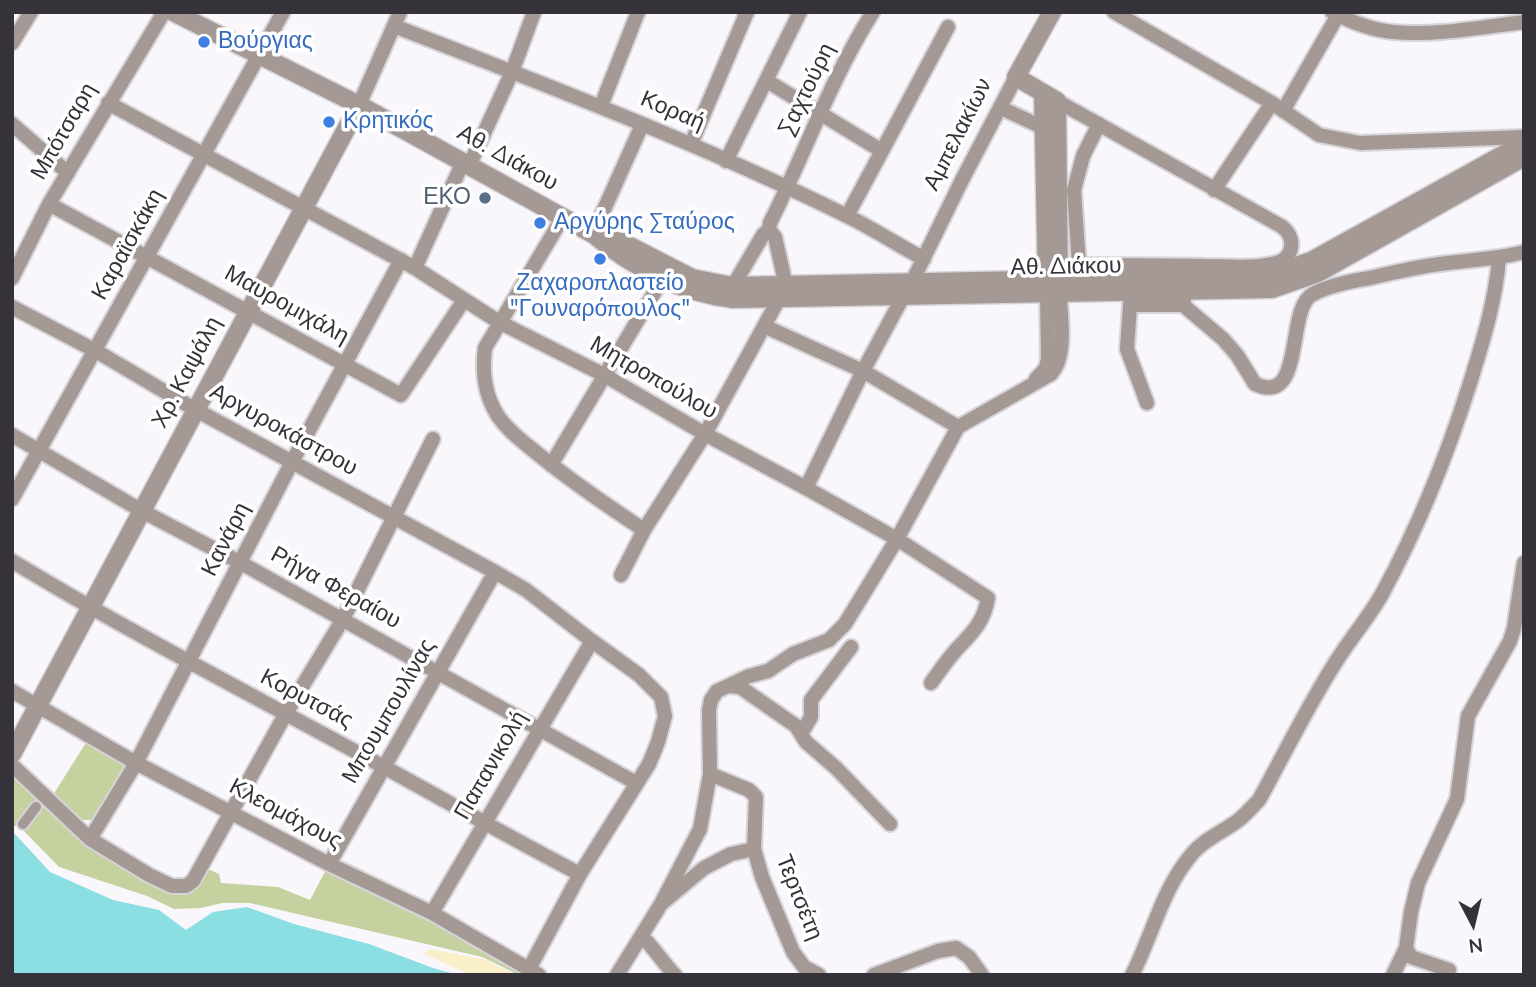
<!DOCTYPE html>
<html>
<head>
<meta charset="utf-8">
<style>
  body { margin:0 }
  #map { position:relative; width:1536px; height:987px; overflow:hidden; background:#f9f7fc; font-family:"Nunito Sans",sans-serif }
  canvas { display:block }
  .frame { position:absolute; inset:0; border:14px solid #35323a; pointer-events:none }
  .north { position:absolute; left:1438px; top:889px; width:70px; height:70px; -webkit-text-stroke:5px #fff; paint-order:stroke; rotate:173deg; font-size:19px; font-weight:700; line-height:28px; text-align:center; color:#35323a }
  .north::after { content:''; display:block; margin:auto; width:24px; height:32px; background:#35323a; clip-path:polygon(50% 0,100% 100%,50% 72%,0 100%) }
</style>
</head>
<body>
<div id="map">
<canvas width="1536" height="987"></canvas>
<div class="frame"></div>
<div class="north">N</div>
</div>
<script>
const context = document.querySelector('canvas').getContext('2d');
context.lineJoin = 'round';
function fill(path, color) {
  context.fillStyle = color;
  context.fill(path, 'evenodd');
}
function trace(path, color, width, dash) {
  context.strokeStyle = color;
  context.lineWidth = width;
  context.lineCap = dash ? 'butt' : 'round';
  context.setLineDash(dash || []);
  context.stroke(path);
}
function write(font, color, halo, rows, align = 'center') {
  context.font = font + ' "Nunito Sans",sans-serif';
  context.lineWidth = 7;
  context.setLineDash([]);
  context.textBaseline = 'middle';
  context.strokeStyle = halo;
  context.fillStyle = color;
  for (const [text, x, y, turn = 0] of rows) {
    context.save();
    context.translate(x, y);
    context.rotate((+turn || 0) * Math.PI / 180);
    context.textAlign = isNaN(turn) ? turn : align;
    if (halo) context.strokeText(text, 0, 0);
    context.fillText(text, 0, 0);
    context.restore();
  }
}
const green = new Path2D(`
  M 87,741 L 127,763 L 94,820 L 82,820 L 53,795 Z
  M 12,765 L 84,835 L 186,886 L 201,866 L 219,874 L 221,883 L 278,887 L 310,900 L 329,864 L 432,913 L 525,975 L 519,975 L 482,957 L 250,903 L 222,903 L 201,908 L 174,909 L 147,896 L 59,867 L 18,825 L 12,827 Z`);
const sand = new Path2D(`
  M 430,949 L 483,959 L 516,975 L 471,975 L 424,954 Z`);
const water = new Path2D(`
  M 12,834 L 15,834 L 50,872 L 113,900 L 159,910 L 186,930 L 213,912 L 247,907 L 294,924 L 369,944 L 433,968 L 458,975 L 12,975 Z`);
const pedestrian = new Path2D(`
  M 23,824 L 36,807`);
const minor = new Path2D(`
  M 1114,12 L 1272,103 L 1319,135 L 1360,143 L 1524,137
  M 1332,12 C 1351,22 1372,30 1393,32 C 1436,36 1482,27 1524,22
  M 394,26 C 546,85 699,143 845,215 C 872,228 898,245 924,259
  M 12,43 L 31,12
  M 767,81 L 882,151 L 847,216
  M 1057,101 L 1281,226 C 1296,236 1295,258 1276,263 C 1253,269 1227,266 1205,266 C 1163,265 1121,265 1079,265 L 1074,190 L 1083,156 L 1099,124
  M 108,103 L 415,268 L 499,322 L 604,375 L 705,434 L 806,488 L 897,539 L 988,598 C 984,622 972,633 956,650 C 947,660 939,672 931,683
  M 359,105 L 400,12
  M 601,106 L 638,12
  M 1001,108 L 1044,128
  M 1283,111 L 1338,15
  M 12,124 L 68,173
  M 691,144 L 747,12
  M 882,151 L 948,27
  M 726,161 L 800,12
  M 469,166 L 512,72 L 534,12
  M 1214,190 L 1272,103
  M 49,204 L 401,395 L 464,300
  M 563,217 L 485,348 C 482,371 485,396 498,416 C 507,430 521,440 533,450 C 569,480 606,505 644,530
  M 593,234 L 642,125
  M 415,268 L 463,162
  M 12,278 L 49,204 L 164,12
  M 912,282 L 962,180 L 1016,77
  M 733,286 L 763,235 L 769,230 L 770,223 C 805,153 831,78 873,12
  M 1186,290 L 1183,305 L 1223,339 L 1237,355 L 1255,384 C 1306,407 1285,308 1313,294 C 1330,285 1351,281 1370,278 C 1391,273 1412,268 1433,265 C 1464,260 1494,260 1524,252
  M 1131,291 L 1127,349 L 1147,403
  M 1130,305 L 1183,305
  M 12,307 L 96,351 L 196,410 L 495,572 L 329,864
  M 764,326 L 863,371 L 958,427
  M 1036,379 L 1046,368 L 1048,358 L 1047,293
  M 12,435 L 142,511 L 241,563 L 636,783
  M 551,465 L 663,278
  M 806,488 L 863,371 L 904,295
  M 12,499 L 283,12
  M 12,561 C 134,635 260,699 384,767 C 450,803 514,840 580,874
  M 495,572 L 526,590 L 592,641 L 639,675 L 661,697 L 665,716 L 658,742 L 649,764 L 580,874 L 529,969
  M 621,575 L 644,530 L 705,434 L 786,286 L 775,237 L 769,230
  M 728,686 L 749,676 L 768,671 L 793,654 L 829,640 L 845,624 L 897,539 L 958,427 L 1051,374 C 1068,355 1060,317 1060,293
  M 12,691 L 136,763 L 329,864 L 432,913 L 539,975
  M 801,734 L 811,717 L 811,700 L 851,647
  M 12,765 L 90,839 L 149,875 L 172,886 L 186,886 L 193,881 L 285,715 L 343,619 L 433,439
  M 710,774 L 749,790 L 756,797 L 754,849 L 762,877 L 793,952 L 804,967 L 819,975
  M 90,839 L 136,763 L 293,460 L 401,260
  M 661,904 L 700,829 L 710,774 L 709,710 L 711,700 L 717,691 L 728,686 L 740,687 L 796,726 L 806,742 L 836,768 L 890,824
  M 432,913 L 592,641
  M 641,936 C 655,948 662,962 675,975
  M 1449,970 L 1411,957 L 1406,948 L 1411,912 L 1418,883 L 1457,799 L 1468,716 L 1510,641 L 1514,628 L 1524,563
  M 617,975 L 661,904 L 704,868 L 731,854 L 754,849
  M 874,975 L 938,951 L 956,948 L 969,957 L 982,975
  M 1132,975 C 1153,934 1162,889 1192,854 C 1204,839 1225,831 1240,819 C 1247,813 1253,806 1259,800 C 1285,753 1308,705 1337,660 C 1351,638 1369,617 1382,594 C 1419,526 1447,456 1470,383 C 1483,341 1495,303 1499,259
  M 1393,975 L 1406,948`);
const tertiary = new Path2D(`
  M 173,12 L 359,105 L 593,234 C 632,267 681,293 733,299 L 1272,289 L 1318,273 L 1524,157
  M 1052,12 L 1016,77 L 1057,101 L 1059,291
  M 1043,93 L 1047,289
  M 600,236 L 622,242 L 692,278 L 732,286 L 1270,275 L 1311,261 L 1524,143
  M 12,754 L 359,105`);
const markers = [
  [204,42,7,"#3f7fe0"],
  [329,122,7,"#3f7fe0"],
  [485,198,7,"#5c6f8a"],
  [540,223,7,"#3f7fe0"],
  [600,259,7,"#3f7fe0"]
];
const shopNames = [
  ["Βούργιας",218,42],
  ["Κρητικός",343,122],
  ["Αργύρης Σταύρος",554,223],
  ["Ζαχαροπλαστείο",600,284,"center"],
  ["\"Γουναρόπουλος\"",600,310,"center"]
];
const streetNames = [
  ["Σαχτούρη",808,90,-64],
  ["Κοραή",672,112,23],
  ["Μπότσαρη",65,132,-60],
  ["Αμπελακίων",959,135,-63],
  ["Αθ. Διάκου",507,159,29],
  ["Καραϊσκάκη",129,245,-61],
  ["Αθ. Διάκου",1066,268,-1],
  ["Μαυρομιχάλη",286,306,29],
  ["Χρ. Καψάλη",188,373,-62],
  ["Μητροπούλου",653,379,30],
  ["Αργυροκάστρου",283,431,29],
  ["Κανάρη",227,540,-63],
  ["Ρήγα Φεραίου",335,589,29],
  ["Κορυτσάς",306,700,28],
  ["Μπουμπουλίνας",390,712,-60],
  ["Παπανικολή",492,766,-60],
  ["Κλεομάχους",285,815,28],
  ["Τερτσέτη",798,898,68]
];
const serviceNames = [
  ["ΕΚΟ",471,198]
];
fill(green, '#c5d2a0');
fill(sand, '#f9efc9');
fill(water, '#8bdee1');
trace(pedestrian, '#d6d4d9', 14);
trace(minor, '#d6d4d9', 18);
trace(tertiary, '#d6d4d9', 21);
trace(pedestrian, '#a49994', 10);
trace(minor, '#a49994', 14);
trace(tertiary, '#a49994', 18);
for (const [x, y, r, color] of markers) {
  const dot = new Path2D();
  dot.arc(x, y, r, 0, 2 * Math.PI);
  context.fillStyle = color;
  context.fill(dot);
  trace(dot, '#fff', 2.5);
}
write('23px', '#366cbe', '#fff', shopNames, 'left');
write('23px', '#35323a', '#fff', streetNames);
write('23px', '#4e5e75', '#fff', serviceNames, 'right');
</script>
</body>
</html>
